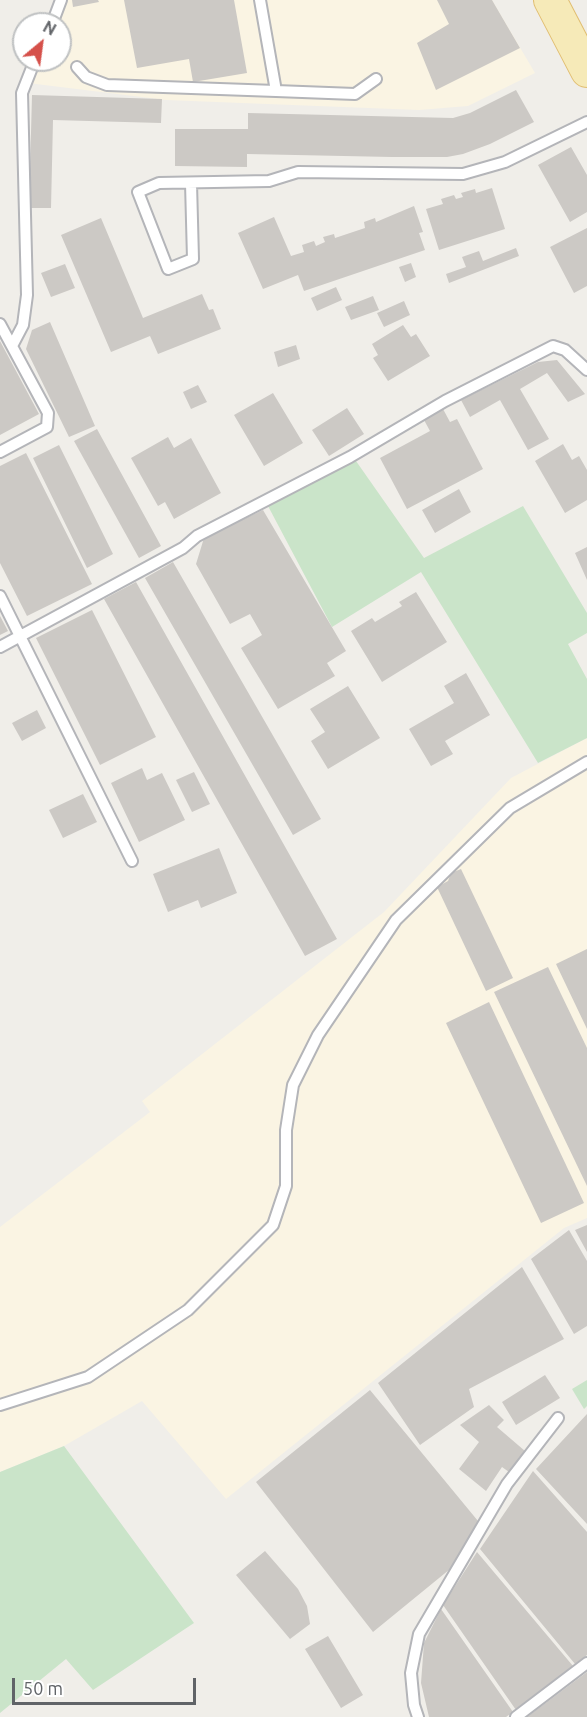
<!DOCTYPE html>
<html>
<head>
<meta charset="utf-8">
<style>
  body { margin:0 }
  #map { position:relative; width:587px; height:1717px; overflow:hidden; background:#f0eee9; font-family:Ubuntu,sans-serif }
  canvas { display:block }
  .north { position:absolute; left:12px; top:12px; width:60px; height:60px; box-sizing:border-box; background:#fff; border:2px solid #bfc1c2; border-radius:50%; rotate:29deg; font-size:16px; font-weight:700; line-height:24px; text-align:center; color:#606367 }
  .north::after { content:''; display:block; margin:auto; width:21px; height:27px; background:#d5504a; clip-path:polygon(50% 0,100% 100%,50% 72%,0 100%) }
  .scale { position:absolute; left:12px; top:1678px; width:184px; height:27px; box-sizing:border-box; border:3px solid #606367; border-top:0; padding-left:8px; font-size:18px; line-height:21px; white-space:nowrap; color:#606367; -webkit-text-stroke:4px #fff; paint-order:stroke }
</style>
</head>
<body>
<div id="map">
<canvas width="587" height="1717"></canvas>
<div class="north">N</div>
<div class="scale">50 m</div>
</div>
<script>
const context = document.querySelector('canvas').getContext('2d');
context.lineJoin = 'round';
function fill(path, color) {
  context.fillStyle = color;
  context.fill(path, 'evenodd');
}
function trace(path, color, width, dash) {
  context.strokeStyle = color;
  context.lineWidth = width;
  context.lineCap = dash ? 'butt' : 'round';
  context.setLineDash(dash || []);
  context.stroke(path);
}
const commercial = new Path2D(`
  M 57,0 L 492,0 L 535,73 L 468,106 L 419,110 L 166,100 L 28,83 L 36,60 L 60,60 L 60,24 L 48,24 Z
  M 587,738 L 587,1218 L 564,1228 L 226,1499 L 142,1401 L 64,1446 L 0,1472 L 0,1227 L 150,1112 L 142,1101 L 384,912 L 511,778 Z`);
const green = new Path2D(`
  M 356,461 L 424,558 L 523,506 L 587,613 L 587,633 L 568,644 L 587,679 L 587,738 L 538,763 L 421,572 L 332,627 L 268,506 Z
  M 587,1380 L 587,1406 L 584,1409 L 572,1389 Z
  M 64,1446 L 194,1623 L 93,1690 L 66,1659 L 0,1713 L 0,1472 Z`);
const building = new Path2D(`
  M 72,0 L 98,0 L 99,2 L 73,7 Z
  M 124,0 L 234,0 L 247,73 L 193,82 L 189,59 L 137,68 Z
  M 437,0 L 492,0 L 520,48 L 436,90 L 417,43 L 449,24 Z
  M 516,90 L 534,122 L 490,144 L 463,154 L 447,157 L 392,157 L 247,154 L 247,167 L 175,166 L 175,129 L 248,129 L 248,113 L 453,118 L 470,113 Z
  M 32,95 L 162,99 L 161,123 L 53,120 L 51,208 L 29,208 Z
  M 571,147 L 587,175 L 587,212 L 570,222 L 538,165 Z
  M 492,188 L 505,229 L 439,250 L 426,209 L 443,204 L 441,199 L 454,195 L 456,199 L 463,197 L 461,193 L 475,189 L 476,193 Z
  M 414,206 L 423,232 L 419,233 L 425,250 L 304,291 L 298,275 L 263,289 L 238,233 L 274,217 L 291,256 L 304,252 L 302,245 L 314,241 L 316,246 L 325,242 L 323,237 L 334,234 L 335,238 L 365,228 L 364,222 L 375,218 L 376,222 Z
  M 101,218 L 143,318 L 202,294 L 209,310 L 213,309 L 221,329 L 158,354 L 150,336 L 111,352 L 61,235 Z
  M 587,228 L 587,286 L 574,293 L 550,247 Z
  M 516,248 L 519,256 L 449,283 L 446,274 L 466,267 L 462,257 L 479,251 L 483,261 Z
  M 411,263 L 416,277 L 405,282 L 399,267 Z
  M 65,264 L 75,288 L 51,297 L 41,273 Z
  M 336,287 L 342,300 L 317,311 L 311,298 Z
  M 373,296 L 379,310 L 351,320 L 345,307 Z
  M 404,301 L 410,315 L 384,327 L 377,313 Z
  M 50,322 L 95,426 L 69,437 L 26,349 L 32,330 Z
  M 403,325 L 411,337 L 416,334 L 430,356 L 388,381 L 373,358 L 378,355 L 372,344 Z
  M 0,341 L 39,414 L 0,435 Z
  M 296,345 L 300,359 L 278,367 L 274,352 Z
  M 557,360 L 585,394 L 568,402 L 547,373 L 520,389 L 549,439 L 528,450 L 500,400 L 470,417 L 461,400 L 538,362 Z
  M 198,385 L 207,402 L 191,409 L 183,392 Z
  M 273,393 L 303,443 L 264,466 L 234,415 Z
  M 347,408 L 364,434 L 329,456 L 312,430 Z
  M 443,409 L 450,422 L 457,419 L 483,469 L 407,509 L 380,458 L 430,431 L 424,420 Z
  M 97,429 L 161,546 L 139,558 L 74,441 Z
  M 168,437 L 174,448 L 191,438 L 221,493 L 174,519 L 165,502 L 158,506 L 131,458 Z
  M 563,444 L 572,460 L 579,456 L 587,470 L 587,500 L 565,513 L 535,461 Z
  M 59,445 L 113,554 L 87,568 L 33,458 Z
  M 26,453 L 92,584 L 27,616 L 0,563 L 0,466 Z
  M 459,489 L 471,512 L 435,533 L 422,510 Z
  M 263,510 L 346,651 L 327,663 L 335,676 L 278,709 L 241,648 L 262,635 L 250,614 L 230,624 L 196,564 L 204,538 Z
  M 587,547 L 587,580 L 575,553 Z
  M 173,562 L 321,819 L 293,835 L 145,578 Z
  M 136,582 L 337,939 L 305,956 L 104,599 Z
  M 416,592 L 447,642 L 382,682 L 351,631 L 372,618 L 375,622 L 402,606 L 399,602 Z
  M 92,610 L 156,737 L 100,765 L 36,638 Z
  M 0,616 L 8,631 L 0,635 Z
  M 466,673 L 490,715 L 445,741 L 453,754 L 431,766 L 409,729 L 454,703 L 444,686 Z
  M 348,686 L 380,738 L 328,769 L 311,741 L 325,732 L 310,709 Z
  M 37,710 L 46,728 L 22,741 L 12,723 Z
  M 142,768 L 147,780 L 162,773 L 185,820 L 139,842 L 111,783 Z
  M 194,772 L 210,804 L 192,812 L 176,780 Z
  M 83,794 L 97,822 L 63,838 L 49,810 Z
  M 219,848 L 237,893 L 201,908 L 198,900 L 168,912 L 153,874 Z
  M 461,869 L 513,978 L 486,991 L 437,887 L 448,881 L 451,873 Z
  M 587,949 L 587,1029 L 556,964 Z
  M 548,967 L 587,1048 L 587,1186 L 494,992 Z
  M 489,1002 L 584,1203 L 541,1223 L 446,1023 Z
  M 587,1225 L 587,1252 L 575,1230 Z
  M 569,1230 L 587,1261 L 587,1326 L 574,1334 L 531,1259 Z
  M 522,1267 L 564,1339 L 469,1389 L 474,1407 L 420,1445 L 378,1383 Z
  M 545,1375 L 560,1398 L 516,1425 L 502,1402 Z
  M 370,1390 L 478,1521 L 455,1565 L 373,1632 L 256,1482 Z
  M 489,1405 L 504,1420 L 497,1427 L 525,1451 L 509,1472 L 502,1467 L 486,1491 L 459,1469 L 479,1442 L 460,1425 Z
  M 587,1414 L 587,1524 L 536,1469 Z
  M 533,1471 L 587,1532 L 587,1655 L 575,1664 L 480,1549 Z
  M 265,1551 L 298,1589 L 307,1606 L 310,1624 L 290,1639 L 236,1575 Z
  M 477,1552 L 573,1666 L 516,1710 L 443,1605 Z
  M 441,1609 L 513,1712 L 506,1717 L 429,1717 L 421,1683 L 424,1643 Z
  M 328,1636 L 363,1695 L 341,1708 L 305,1649 Z
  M 587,1672 L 587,1717 L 527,1717 Z`);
const lane = new Path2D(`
  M 52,24 L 61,0
  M 77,67 L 86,77 L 107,85 L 276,91 L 260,0
  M 276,91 L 355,94 L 376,79
  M 191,183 L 193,259 L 168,269 L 138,192 L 159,183 L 269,181 L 298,172 L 463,174 L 505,162 L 587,122
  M 0,324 L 48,413 L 47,427 L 0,452
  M 12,346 L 23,325 L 27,295 L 22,93 L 35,60
  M 0,596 L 132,861
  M 0,647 L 183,548 L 197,536 L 350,457 L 445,401 L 553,346 L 565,350 L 587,370
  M 0,1405 L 88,1377 L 188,1310 L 273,1225 L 286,1186 L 286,1130 L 293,1085 L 318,1035 L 396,920 L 510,808 L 587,762
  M 418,1717 L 414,1705 L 411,1673 L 419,1634 L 507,1484 L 558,1418
  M 516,1717 L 587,1663`);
const primary = new Path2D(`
  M 550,0 L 587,71`);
fill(commercial, '#faf4e3');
fill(green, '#cae4c9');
fill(building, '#ccc9c5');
trace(lane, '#b4b5b9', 14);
trace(primary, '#e1be71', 34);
trace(lane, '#fff', 10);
trace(primary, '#f6eab8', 32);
</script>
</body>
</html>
